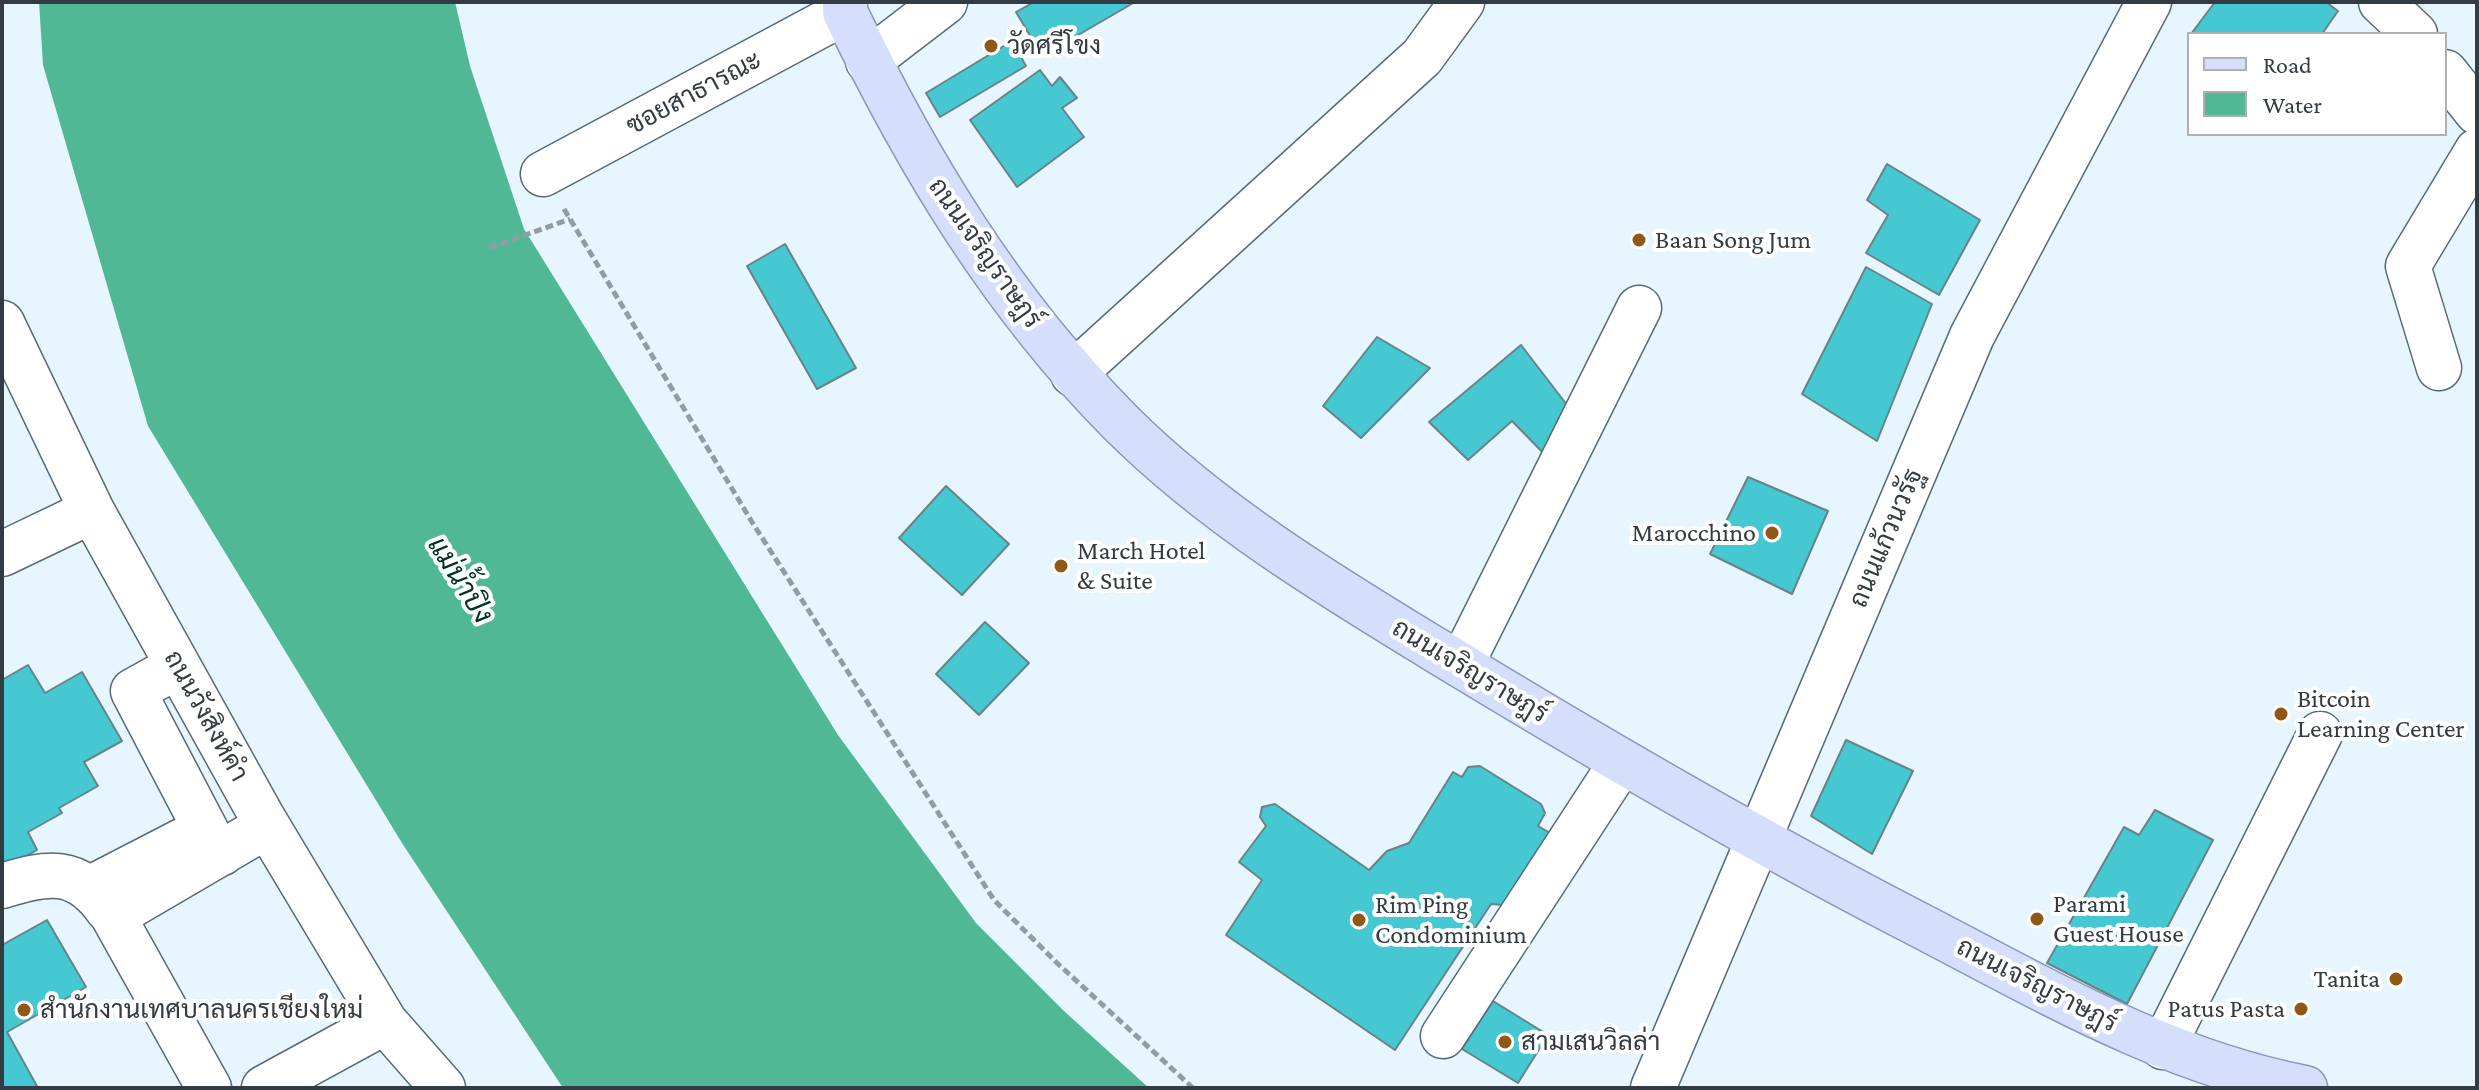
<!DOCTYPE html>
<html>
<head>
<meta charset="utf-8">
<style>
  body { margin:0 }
  #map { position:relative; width:2479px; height:1090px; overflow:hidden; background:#e7f5fe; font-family:"Crimson Pro",serif }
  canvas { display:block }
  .frame { position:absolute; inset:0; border:4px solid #323c42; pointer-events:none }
  .legend { position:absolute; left:2187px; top:32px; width:260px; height:104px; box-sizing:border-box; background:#fff; border:2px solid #adb1b3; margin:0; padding:10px 14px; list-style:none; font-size:24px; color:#323c42 }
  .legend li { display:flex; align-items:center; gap:16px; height:40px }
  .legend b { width:40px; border:2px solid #adb1b3 }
</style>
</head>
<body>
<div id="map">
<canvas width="2479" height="1090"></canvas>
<div class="frame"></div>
<ul class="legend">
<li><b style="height:10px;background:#d5defb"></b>Road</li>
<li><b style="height:22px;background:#50b894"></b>Water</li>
</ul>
</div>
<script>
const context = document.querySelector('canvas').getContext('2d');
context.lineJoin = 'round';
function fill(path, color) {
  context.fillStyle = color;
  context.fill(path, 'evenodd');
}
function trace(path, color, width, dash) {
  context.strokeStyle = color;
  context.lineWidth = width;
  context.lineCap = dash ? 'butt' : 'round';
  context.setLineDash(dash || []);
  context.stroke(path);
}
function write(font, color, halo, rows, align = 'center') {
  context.font = font + ' "Crimson Pro",Sarabun,serif';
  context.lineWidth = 8;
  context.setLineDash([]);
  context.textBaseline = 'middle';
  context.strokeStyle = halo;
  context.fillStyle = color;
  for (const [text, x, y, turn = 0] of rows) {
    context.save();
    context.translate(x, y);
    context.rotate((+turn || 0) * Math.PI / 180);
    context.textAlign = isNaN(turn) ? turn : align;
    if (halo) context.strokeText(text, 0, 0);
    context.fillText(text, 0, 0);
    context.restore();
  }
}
const water = new Path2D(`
  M 39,2 L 455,2 L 470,66 L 524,229 L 838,735 L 976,923 L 1065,1012 L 1149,1088 L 563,1088 L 402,843 L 148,426 L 43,65 Z`);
const building = new Path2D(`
  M 1034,2 L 1135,2 L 1042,56 L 1016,12 Z
  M 2215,2 L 2326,2 L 2338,11 L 2322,34 L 2191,34 Z
  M 1012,41 L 1026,66 L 940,117 L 926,93 Z
  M 1040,70 L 1052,86 L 1060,77 L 1077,98 L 1062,108 L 1084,137 L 1017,187 L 970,120 Z
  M 1887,164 L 1980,220 L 1939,295 L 1866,253 L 1888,215 L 1867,200 Z
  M 785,244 L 856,368 L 817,389 L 747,266 Z
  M 1866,267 L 1932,304 L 1877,441 L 1802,394 Z
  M 1377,337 L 1430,368 L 1361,438 L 1323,406 Z
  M 1521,345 L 1577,418 L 1554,464 L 1512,421 L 1468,460 L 1429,422 Z
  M 1748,477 L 1828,511 L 1792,594 L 1710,554 Z
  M 946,486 L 1009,544 L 962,595 L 899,538 Z
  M 985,622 L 1029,663 L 979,715 L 936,674 Z
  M 28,665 L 45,693 L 82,672 L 122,741 L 84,762 L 98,786 L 59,808 L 62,813 L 28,832 L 37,850 L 2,870 L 2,680 Z
  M 1846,740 L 1913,771 L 1872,854 L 1811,816 Z
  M 1480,766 L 1541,804 L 1545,813 L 1538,826 L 1550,833 L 1503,905 L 1491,904 L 1395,1050 L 1226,935 L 1262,880 L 1239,862 L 1266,826 L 1260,817 L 1262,807 L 1275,804 L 1369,870 L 1387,851 L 1409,843 L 1453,772 L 1462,777 L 1468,767 Z
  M 2155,810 L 2213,840 L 2127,1004 L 2047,963 L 2124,827 L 2139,835 Z
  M 47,920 L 86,987 L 7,1032 L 38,1088 L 2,1088 L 2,945 Z
  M 1493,1001 L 1548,1035 L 1518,1083 L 1462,1049 Z`);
const path = new Path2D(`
  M 564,209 L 752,522 L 994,900 L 1056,962 L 1193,1088
  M 489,248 L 570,219`);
const minor = new Path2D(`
  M 2381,2 L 2415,34
  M 868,61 L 945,2
  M 2445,72 L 2477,112
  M 543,174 L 845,12
  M 2,323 L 92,511 L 261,815 L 385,1022 L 443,1088
  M 2439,368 L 2408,266 L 2477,151
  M 1073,374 L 1422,57 L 1462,2
  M 2,554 L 92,511
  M 1461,665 L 1639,308
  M 178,666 L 133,691 L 211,840
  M 2,886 C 47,872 77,866 108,910
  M 89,889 L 184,840 L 211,840 L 222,853
  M 1443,1036 L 1621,763
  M 2163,1047 L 2320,734
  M 209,1088 L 113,916 L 267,826
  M 264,1088 L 385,1022
  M 1653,1088 L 1972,336 L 2149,2`);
const major = new Path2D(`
  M 845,2 L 845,12 C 917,162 1002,303 1120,422 C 1219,521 1344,594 1462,666 C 1607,754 1752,838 1902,916 C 2033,983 2159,1060 2305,1088`);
const markers = [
  [991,46,8,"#915714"],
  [1639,240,8,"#915714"],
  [1772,533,8,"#915714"],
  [1061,566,8,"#915714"],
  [2281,714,8,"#915714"],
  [2037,919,8,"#915714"],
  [1359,920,8,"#915714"],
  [2396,979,8,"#915714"],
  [2301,1009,8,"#915714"],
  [24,1010,8,"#915714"],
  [1505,1042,8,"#915714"]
];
const poiNames = [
  ["วัดศรีโขง",1007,46],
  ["Baan Song Jum",1655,240],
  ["Marocchino",1756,533,"right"],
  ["March Hotel",1077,551],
  ["& Suite",1077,581],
  ["Bitcoin",2297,699],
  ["Learning Center",2297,729],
  ["Parami",2053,904],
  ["Guest House",2053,934],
  ["Rim Ping",1375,905],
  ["Condominium",1375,935],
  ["Tanita",2380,979,"right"],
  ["Patus Pasta",2285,1009,"right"],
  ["สำนักงานเทศบาลนครเชียงใหม่",40,1010],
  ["สามเสนวิลล่า",1521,1042]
];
const streetNames = [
  ["ซอยสาธารณะ",694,93,-28],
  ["ถนนเจริญราษฎร์",985,253,55],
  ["ถนนแก้วนวรัฐ",1886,538,-67],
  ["ถนนเจริญราษฎร์",1470,671,31],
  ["ถนนวังสิงห์คำ",206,716,61],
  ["ถนนเจริญราษฎร์",2037,985,27]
];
const waterNames = [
  ["แม่น้ำปิง",460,580,58]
];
fill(water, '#50b894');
fill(building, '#45c8d1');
trace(building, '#678486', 2);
trace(minor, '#566b78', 47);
trace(major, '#8a97b9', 47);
trace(path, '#919da5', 5, [8, 4]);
trace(minor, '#fff', 44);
trace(major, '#d5defb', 44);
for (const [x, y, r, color] of markers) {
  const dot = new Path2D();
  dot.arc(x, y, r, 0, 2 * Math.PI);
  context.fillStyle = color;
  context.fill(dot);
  trace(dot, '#fff', 3);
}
write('26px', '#323c42', '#fff', poiNames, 'left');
write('26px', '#323c42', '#fff', streetNames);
write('italic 28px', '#013224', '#fff', waterNames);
</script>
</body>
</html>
